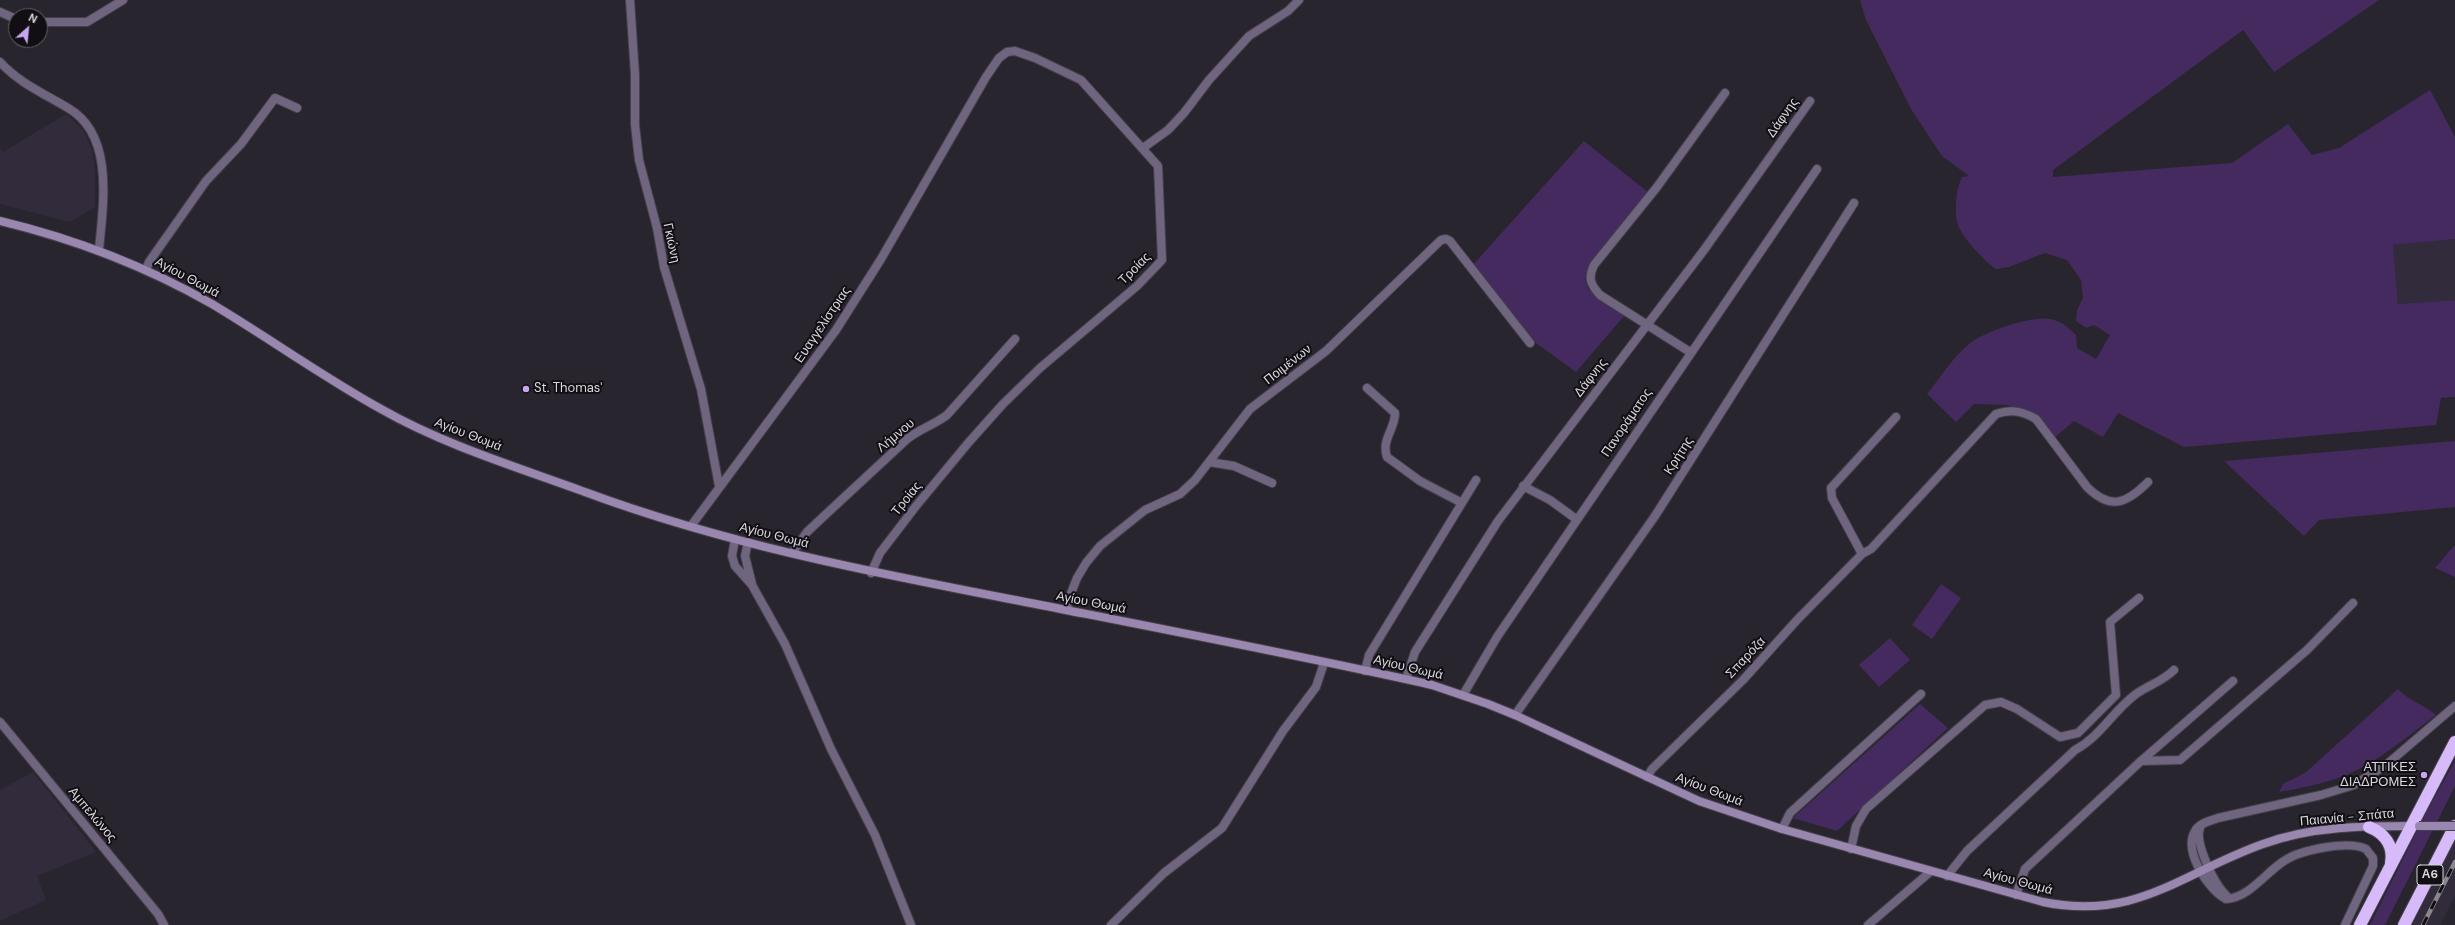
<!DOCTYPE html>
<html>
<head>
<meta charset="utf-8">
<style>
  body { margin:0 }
  #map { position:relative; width:2455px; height:925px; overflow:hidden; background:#29252f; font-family:"DM Sans",sans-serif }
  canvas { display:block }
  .north { position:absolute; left:8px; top:8px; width:40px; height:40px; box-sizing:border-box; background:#110f13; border:1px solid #615f64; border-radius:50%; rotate:27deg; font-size:11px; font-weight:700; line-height:16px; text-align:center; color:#d9d7dd }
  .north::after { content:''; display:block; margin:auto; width:14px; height:18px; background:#c7a6ef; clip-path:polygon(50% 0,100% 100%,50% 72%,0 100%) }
</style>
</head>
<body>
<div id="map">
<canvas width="2455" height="925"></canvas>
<div class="north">N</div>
</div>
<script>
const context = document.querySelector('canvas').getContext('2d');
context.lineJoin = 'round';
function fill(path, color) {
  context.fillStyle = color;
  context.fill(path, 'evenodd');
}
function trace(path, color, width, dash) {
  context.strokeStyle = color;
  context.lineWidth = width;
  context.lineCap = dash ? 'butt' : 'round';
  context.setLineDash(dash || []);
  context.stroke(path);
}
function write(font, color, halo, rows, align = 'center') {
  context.font = font + ' "DM Sans",sans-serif';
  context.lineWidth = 4;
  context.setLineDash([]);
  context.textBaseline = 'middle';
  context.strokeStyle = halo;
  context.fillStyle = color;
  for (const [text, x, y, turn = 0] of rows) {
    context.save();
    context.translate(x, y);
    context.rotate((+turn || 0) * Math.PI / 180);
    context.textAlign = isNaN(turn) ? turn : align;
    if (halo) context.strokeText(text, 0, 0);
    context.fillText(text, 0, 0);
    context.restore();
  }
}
const built = new Path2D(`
  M 66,114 L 83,130 L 92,150 L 95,171 L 95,207 L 70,222 L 0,204 L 0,148 L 3,152 Z
  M 2455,239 L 2455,300 L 2398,304 L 2393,245 Z
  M 33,772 L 96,852 L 37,876 L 46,900 L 0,921 L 0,790 Z
  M 2455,841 L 2455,896 L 2440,925 L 2412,925 Z`);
const green = new Path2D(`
  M 1860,0 L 2379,0 L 2274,72 L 2243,30 L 2053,170 L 2053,177 L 2232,163 L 2288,124 L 2312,155 L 2339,148 L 2430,90 L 2455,137 L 2455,239 L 2393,245 L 2398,304 L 2455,300 L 2455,397 L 2441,398 L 2436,425 L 2184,447 L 2118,413 L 2103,437 L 2074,421 L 2054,438 L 2022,409 L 2007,405 L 1974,404 L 1956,422 L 1927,394 C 1940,378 1953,357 1969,344 C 1982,332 2033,315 2050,319 C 2061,321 2068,327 2076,335 L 2077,348 L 2096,359 L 2110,335 L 2094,325 L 2086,328 L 2076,321 L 2077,310 L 2083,298 L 2081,280 L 2067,260 L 2045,253 L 2009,267 L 1996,269 C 1986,263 1961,236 1958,225 C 1954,213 1956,188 1962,177 L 1969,176 L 1942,156 L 1911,109 L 1866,20 Z
  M 1584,141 L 1649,193 L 1589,266 L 1585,279 L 1588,289 L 1624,316 L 1576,372 L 1529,338 L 1472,266 Z
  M 2455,441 L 2455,507 L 2319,520 L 2304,536 L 2224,461 Z
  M 2454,546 L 2455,546 L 2455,577 L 2435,568 Z
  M 1941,584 L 1961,598 L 1932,639 L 1912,625 Z
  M 1890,638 L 1910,660 L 1879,687 L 1859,665 Z
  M 2398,689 C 2409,701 2423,704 2436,715 C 2407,737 2378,762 2344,776 C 2323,784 2301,788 2279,792 L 2283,784 L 2305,773 Z
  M 1920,704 L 1948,728 L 1837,831 L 1793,818 Z
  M 2455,761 L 2455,786 L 2385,925 L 2370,925 L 2426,813 Z`);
const minor = new Path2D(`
  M 630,0 L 635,75 L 635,125 L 639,160 L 657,228 L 664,267 L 701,389 L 719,486
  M 0,12 L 16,19
  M 40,22 L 87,22 L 123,0
  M 0,62 C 19,83 45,94 68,108 C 115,135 103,205 99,250
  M 1143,148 L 1168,130 L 1184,113 L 1209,80 L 1249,36 L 1288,11 L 1299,0
  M 146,270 L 149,262 L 206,181 L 241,144 L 275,98 L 297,108
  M 1690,352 L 1600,295 C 1590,284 1588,278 1594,265 L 1657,187 L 1725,93
  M 1367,388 L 1395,413 C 1395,430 1381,439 1387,457 L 1420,481 L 1462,503
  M 1209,462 L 1234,466 L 1272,483
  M 1523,486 L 1550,500 L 1576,519
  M 691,526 L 836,330 L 881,259 L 986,77 L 999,58 L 1007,52 L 1015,51 L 1035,58 L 1081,80 L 1158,166 L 1162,260 L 1137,286 L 1040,368 L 1003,404 L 969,442 L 916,506 L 880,553 L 871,573
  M 735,539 L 732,556 L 735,566 L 752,585 L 785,644 L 831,749 L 875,835 L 911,925
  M 748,542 L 745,556 L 752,584
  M 792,553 L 807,532 L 823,517 L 906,440 C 919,429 934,425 947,415 L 1015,339
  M 1862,554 L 1832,498 L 1831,488 L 1896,417
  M 1067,610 L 1068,601 L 1077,578 L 1086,563 L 1100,546 L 1145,510 L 1180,494 L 1195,480 L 1250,409 L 1326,351 L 1441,240 L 1446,239 L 1450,241 L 1530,343
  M 1365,671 L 1369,655 L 1476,480
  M 1406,679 L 1415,652 L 1498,521 L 1704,250 L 1810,101
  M 1463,695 L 1497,637 L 1817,169
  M 1515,715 L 1655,516 L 1854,203
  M 2141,761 L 2180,760 L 2307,650 L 2353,603
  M 1647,777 L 1652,769 L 1743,680 L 1797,620 L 1862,554 L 1871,549 L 1996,414 C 2011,409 2022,411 2036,419 L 2087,487 C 2111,511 2127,503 2148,482
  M 2200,828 C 2194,842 2215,886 2226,895
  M 1782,829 L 1790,813 L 1921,694
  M 1851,849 L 1856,826 L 1866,809 L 1985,705 L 2001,702 L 2017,709 L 2060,737 L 2078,733 L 2116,695 L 2110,622 L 2139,598
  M 1947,876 L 1967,851 L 2075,750 C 2101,736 2112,712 2136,694 C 2149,685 2163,681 2174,670
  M 2016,895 L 2025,869 L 2141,761 L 2233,681
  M 1111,925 L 1164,873 L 1222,828 L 1283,731 L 1316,687 L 1324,663
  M 1868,925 L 1930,872
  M 2345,925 L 2373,866 L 2373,858 L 2366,849 C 2348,840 2300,850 2284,861 C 2265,873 2249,898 2226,899 C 2208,890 2183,851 2195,831 C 2199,823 2210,821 2218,818 L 2321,795 L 2354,785 L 2386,765 L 2455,706`);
const tertiary = new Path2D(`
  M 0,722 L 158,914 L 164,925`);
const secondary = new Path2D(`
  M 0,221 C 75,239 145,266 212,304 C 269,338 323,377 381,409 C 444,445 517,467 585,492 C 741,550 904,578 1066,610 C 1188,634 1311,658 1432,685 L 1488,704 L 1515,715 L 1699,801 L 1782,829 L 2043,902 C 2137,921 2181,873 2263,844 C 2312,826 2364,826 2415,826`);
const motorway = new Path2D(`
  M 2369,827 C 2384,833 2394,845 2391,863
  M 2360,925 L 2455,742
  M 2404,925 L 2455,826`);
const rail = new Path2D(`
  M 2423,925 L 2455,862`);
const secondaryBridge = new Path2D(`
  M 2419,826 L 2455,826`);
const markers = [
  [526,389,4,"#c7a6ef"],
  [2424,775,4,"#c7a6ef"]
];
const shields = [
  [2430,875,26]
];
const shieldNames = [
  ["Α6",2430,875]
];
const streetNames = [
  ["Δάφνης",1783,118,-55],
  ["Γκιώνη",671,243,78],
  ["Τροίας",1135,269,-45],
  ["Αγίου Θωμά",187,278,28],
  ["Ευαγγελίστριας",823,325,-56],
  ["Ποιμένων",1288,365,-38],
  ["Δάφνης",1591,378,-52],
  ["Πανοράματος",1627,423,-56],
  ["Αγίου Θωμά",468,435,21],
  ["Λήμνου",896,436,-40],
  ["Κρήτης",1679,456,-57],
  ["Τροίας",907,499,-51],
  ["Αγίου Θωμά",774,536,14],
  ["Αγίου Θωμά",1091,603,11],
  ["Σπαρόζα",1746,658,-47],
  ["Αγίου Θωμά",1408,668,13],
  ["Αγίου Θωμά",1709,790,21],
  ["Αμπελώνος",92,815,50],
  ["Παιανία - Σπάτα",2347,818,-5],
  ["Αγίου Θωμά",2018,882,15]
];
const poiNames = [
  ["St. Thomas'",534,389],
  ["ΑΤΤΙΚΕΣ",2416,768,"right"],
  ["ΔΙΑΔΡΟΜΕΣ",2416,783,"right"]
];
fill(built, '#322b3b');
fill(green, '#442a5e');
trace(minor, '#45414b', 10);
trace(tertiary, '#45414b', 10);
trace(secondary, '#45414b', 10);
trace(motorway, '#45414b', 14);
trace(minor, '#70657e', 8);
trace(tertiary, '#70657e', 8);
trace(secondary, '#9987af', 8);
trace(motorway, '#d6baf9', 12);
trace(rail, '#89868e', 4.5);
trace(rail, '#110f13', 3, [9]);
trace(secondaryBridge, '#45414b', 10, []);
trace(secondaryBridge, '#9987af', 8);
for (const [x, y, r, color] of markers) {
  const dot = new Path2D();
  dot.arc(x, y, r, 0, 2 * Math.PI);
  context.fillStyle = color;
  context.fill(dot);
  trace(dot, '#110f13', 1.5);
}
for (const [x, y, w] of shields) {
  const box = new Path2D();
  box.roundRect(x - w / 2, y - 10, w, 20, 3);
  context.fillStyle = '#110f13';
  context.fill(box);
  trace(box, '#d9d7dd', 1);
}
write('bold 12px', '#d9d7dd', null, shieldNames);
write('13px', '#d9d7dd', '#110f13', streetNames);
write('13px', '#d9d7dd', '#110f13', poiNames, 'left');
</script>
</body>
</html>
